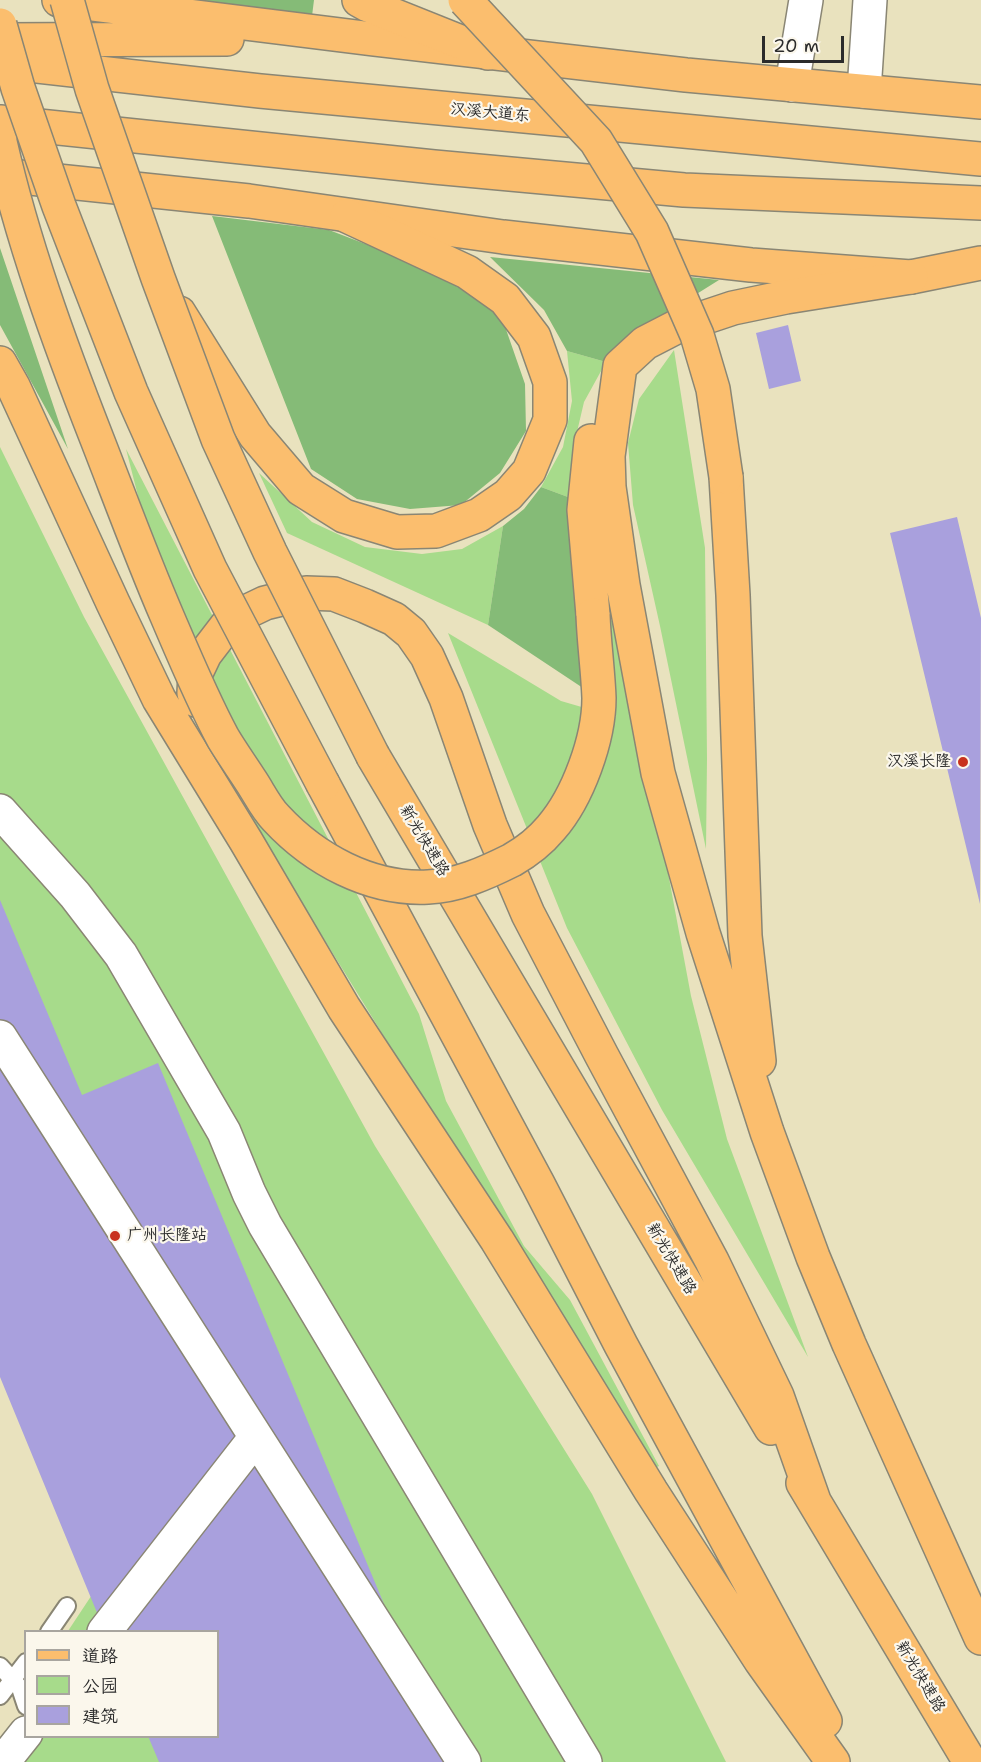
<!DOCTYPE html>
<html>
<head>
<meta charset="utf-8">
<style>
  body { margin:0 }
  #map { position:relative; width:981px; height:1762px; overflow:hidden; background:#e9e2be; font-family:"Shantell Sans","LXGW WenKai TC",sans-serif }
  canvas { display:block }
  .legend { position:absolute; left:24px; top:1630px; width:195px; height:108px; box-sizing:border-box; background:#fbf7ec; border:2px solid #a8a59f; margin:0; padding:8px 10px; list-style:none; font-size:18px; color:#2b2b2b }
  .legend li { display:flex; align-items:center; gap:12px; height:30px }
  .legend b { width:30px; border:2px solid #a8a59f }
  .scale { position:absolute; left:762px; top:36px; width:82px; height:27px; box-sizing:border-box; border:3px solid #2b2b2b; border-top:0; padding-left:8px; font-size:18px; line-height:21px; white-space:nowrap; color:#2b2b2b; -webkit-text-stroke:4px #fbf7ec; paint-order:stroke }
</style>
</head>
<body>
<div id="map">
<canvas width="981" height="1762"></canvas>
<ul class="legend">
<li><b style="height:8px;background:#fbbe6e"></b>道路</li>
<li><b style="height:16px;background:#a7db8b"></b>公园</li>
<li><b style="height:16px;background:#a9a0dd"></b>建筑</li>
</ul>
<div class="scale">20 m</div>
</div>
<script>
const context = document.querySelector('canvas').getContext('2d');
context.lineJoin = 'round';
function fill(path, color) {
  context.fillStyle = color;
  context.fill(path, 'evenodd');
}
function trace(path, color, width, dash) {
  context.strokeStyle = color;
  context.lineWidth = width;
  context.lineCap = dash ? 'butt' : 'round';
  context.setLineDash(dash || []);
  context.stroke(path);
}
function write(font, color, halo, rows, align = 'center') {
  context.font = font + ' "Shantell Sans","LXGW WenKai TC",sans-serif';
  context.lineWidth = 4.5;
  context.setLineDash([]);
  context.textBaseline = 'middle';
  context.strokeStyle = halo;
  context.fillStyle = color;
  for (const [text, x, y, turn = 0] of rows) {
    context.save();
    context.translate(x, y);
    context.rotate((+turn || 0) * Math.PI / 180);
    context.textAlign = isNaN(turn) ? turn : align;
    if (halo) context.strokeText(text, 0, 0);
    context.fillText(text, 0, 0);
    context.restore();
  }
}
const green = new Path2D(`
  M 674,350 L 705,548 L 707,759 L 706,849 L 660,626 L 633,505 L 628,443 L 639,399 Z
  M 567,351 L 606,362 L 584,402 L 573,449 L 568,497 L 541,487 L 563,447 L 572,401 Z
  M 0,447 L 84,617 L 375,1146 L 592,1494 L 726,1762 L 14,1762 L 33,1737 L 218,1736 L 218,1632 L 68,1631 L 156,1498 L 0,1216 Z
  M 126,449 L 419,1014 L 446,1101 L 524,1246 L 570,1300 L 659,1466 L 651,1470 L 255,827 L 148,535 Z
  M 259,473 L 312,522 L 365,547 L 422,554 L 462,549 L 503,526 L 488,625 L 287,533 Z
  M 616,620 L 652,787 L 691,996 L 727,1139 L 808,1357 L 662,1110 L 567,928 L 448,633 L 561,701 L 616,717 L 605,621 Z`);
const forest = new Path2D(`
  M 172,0 L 314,0 L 312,16 Z
  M 212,216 L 329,230 L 428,268 L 501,315 L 525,384 L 526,431 L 500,473 L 461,505 L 410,509 L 357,499 L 311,469 Z
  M 0,248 L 68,449 L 0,325 Z
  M 490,257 L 719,280 L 631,335 L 606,362 L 567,351 L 544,310 Z
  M 541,487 L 568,497 L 580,621 L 583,688 L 488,625 L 503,526 L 524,509 Z`);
const building = new Path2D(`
  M 788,325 L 801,381 L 769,389 L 756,333 Z
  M 957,517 L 981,618 L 980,904 L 890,533 Z
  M 0,900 L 82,1095 L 158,1063 L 450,1762 L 159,1762 L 148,1736 L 218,1736 L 218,1632 L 105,1632 L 0,1377 Z`);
const lane = new Path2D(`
  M 49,1632 L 67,1606
  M 0,1666 L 20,1688 L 26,1706
  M 0,1696 L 26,1662`);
const street = new Path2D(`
  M 792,85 L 806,0
  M 864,91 L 870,0
  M 0,811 L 75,895 L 121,955 L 224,1132 L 249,1193 L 265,1225 L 585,1762
  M 0,1037 L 464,1762
  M 104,1632 L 256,1437
  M 3,1762 L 26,1733`);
const primary = new Path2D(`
  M 59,0 L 373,39 L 686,75 L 981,102
  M 0,40 L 227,39
  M 0,62 L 260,91 L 981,159
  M 0,122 L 434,167 L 684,190 L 981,203
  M 0,175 L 249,201 L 503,237 L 751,265 L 911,277 L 981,263`);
const highway = new Path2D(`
  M 359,0 L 368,5 L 488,53
  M 911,277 L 786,297 L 733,308 L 676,327 L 645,343 L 620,366 L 608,456 L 609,487 L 623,585 L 658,773 L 703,933 L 767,1132 L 813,1257 L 849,1344 L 981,1638
  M 179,313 L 255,435 L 301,489 L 344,516 L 397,532 L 436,531 L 479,515 L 508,495 L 529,471 L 550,420 L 550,382 L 534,337 L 505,299 L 467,272 L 347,216
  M 0,363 L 13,386 L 113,603 L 159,699 L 246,841 L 344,1008 L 497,1240 L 651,1491 L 761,1661 L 833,1762
  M 591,441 L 584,510 L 593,615
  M 726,477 L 733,595 L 745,936 L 759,1061
  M 196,700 L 194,693 L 195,675 L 205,654 L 228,624 L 242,614 L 265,603 L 306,593 L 334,594 L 365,606 L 394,619 L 411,633 L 427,656 L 446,698 L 490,825 L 528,914 L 602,1056 L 712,1261 L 777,1396 L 814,1501
  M 373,756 L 771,1428
  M 323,784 L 538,1184 L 621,1345 L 825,1721
  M 803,1483 L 970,1762`);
const highwayBridge = new Path2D(`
  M 67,0 L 92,89 L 158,278 L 218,439 L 270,552 L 373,756
  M 465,0 L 596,141 L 652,232 L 697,335 L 713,389 L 726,477
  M 0,25 L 18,88 L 59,206 L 131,392 L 210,569 L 323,784
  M 0,142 C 23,243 59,342 97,439 C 120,498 142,558 167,616 C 185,658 202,699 223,738 C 232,753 242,767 251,781 C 259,793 266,808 276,818 C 314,859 370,890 428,887 C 457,886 486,873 512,860 C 526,852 541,840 551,828 C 578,797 599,739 599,698 C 598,671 594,643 593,615`);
const markers = [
  [963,762,6,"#c8321e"],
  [115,1236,6,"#c8321e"]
];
const streetNames = [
  ["汉溪大道东",490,113,5],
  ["新光快速路",424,841,59],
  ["新光快速路",671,1259,59],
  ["新光快速路",920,1677,59]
];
const poiNames = [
  ["汉溪长隆",951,762],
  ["广州长隆站",127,1236,"left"]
];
fill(green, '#a7db8b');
fill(forest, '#85bb77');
fill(building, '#a9a0dd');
trace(lane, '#8a8674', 20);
trace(street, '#8a8674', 36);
trace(primary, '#8a8674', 36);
trace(highway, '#8a8674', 36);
trace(lane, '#fff', 16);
trace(street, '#fff', 33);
trace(primary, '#fbbe6e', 33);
trace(highway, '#fbbe6e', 33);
trace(highwayBridge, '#8a8674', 36, []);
trace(highwayBridge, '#fbbe6e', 33);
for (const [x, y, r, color] of markers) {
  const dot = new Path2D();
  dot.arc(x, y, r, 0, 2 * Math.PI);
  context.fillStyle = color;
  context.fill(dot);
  trace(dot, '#fbf7ec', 2);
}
write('16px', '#2b2b2b', '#fbf7ec', streetNames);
write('16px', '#2b2b2b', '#fbf7ec', poiNames, 'right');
</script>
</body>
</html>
